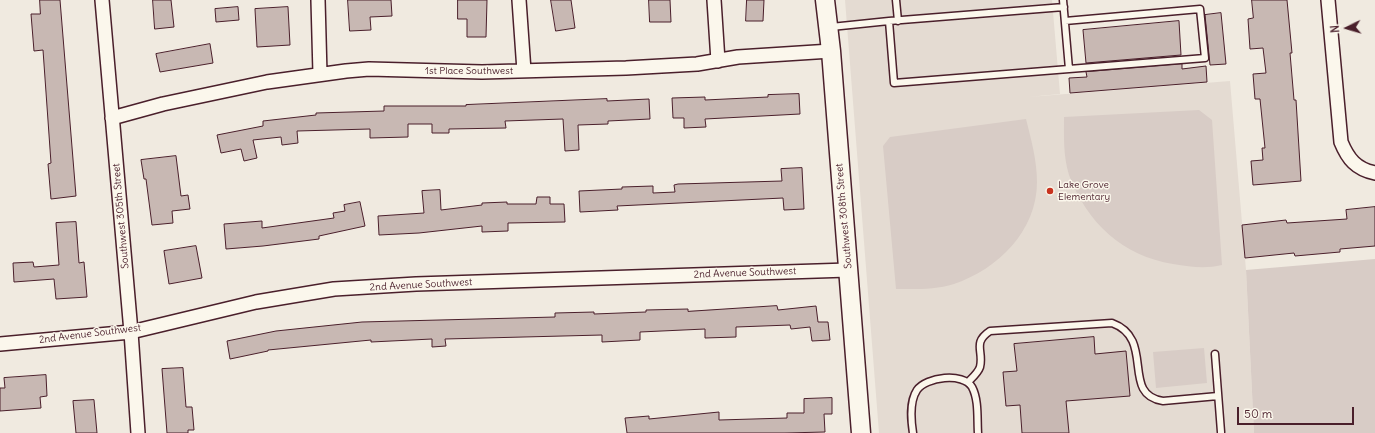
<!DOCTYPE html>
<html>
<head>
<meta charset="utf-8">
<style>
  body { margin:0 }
  #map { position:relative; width:1375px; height:433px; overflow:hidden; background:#f0eae0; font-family:Delius,sans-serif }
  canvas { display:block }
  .north { position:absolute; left:1327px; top:8px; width:40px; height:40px; -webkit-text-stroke:3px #fbf7ec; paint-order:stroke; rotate:265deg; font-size:11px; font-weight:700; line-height:16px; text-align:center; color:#4a1f2b }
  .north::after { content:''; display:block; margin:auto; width:14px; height:18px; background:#4a1f2b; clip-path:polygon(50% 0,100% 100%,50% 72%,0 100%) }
  .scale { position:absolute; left:1237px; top:407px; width:117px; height:18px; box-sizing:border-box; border:2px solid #4a1f2b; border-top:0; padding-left:5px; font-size:12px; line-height:14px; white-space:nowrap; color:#4a1f2b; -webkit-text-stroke:3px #fbf7ec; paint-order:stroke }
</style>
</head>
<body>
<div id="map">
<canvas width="1375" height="433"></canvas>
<div class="north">N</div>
<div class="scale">50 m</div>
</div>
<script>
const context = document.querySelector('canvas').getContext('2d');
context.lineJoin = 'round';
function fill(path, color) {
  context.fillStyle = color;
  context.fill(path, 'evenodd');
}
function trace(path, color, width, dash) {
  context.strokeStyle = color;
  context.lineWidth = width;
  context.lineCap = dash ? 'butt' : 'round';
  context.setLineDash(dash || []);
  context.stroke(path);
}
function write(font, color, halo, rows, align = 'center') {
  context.font = font + ' Delius,sans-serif';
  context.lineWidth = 3;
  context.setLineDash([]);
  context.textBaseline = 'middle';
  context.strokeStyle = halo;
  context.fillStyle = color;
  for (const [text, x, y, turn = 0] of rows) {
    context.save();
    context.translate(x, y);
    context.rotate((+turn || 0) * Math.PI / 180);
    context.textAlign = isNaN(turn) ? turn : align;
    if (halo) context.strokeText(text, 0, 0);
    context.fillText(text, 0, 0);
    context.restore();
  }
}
const built = new Path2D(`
  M 845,0 L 1052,0 L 1060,94 L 1028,97 L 1230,81 L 1246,270 L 1254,433 L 879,433 Z`);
const green = new Path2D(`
  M 1199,110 L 1212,120 L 1222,265 C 1205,269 1191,267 1173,264 C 1123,256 1087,223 1069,175 C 1063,156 1064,136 1064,117 Z
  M 1026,119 C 1031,139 1037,160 1037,182 C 1037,231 998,269 954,284 C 935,290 915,289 896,289 L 883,146 L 890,137 Z
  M 1375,259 L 1375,433 L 1254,433 L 1246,270 Z
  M 1204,348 L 1207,383 L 1156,388 L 1153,352 Z`);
const building = new Path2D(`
  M 40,0 L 60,0 L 76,196 L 51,199 L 48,164 L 51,163 L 43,50 L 34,51 L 31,14 L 40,14 Z
  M 153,0 L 171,0 L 174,27 L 155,29 Z
  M 348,0 L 391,0 L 392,16 L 370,17 L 371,30 L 350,31 Z
  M 458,0 L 487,0 L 486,37 L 467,37 L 467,19 L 458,19 Z
  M 551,0 L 571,0 L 575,28 L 556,31 Z
  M 649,0 L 670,0 L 671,22 L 650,22 Z
  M 747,0 L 764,0 L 763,21 L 746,21 Z
  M 1252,0 L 1287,0 L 1292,53 L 1290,53 L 1294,100 L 1296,100 L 1301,181 L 1253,185 L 1251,161 L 1263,160 L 1262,148 L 1265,148 L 1260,99 L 1255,99 L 1253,74 L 1266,73 L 1263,48 L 1250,49 L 1248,19 L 1253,18 Z
  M 238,7 L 239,20 L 216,22 L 215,9 Z
  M 288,7 L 290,45 L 257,47 L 255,9 Z
  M 1221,13 L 1226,64 L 1210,65 L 1205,15 Z
  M 1179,21 L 1181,55 L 1086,63 L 1083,30 Z
  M 210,44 L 213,63 L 160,72 L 156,54 Z
  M 1182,64 L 1182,69 L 1206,66 L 1207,82 L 1070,93 L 1069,78 L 1087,77 L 1086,72 Z
  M 799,94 L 800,114 L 705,119 L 706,127 L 684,128 L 684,118 L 673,118 L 672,98 L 705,97 L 705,100 L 768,97 L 768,95 Z
  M 607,99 L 607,101 L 649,99 L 650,119 L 608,121 L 608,124 L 578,125 L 579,150 L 565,151 L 563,119 L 505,121 L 506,128 L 449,129 L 449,133 L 432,133 L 432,124 L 408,124 L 408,137 L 370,138 L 370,129 L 297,131 L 298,143 L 282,145 L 281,137 L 253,140 L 257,158 L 244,161 L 241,149 L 221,153 L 217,135 L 263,126 L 263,121 L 316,115 L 316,113 L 384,111 L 384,106 L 466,106 L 466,105 Z
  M 176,156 L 181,196 L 188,195 L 190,209 L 172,211 L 173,223 L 152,225 L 146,179 L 144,179 L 141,160 Z
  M 802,168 L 804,209 L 784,210 L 783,198 L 617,206 L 618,210 L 580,212 L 579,191 L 622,189 L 622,187 L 653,186 L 653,193 L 675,192 L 674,185 L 678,184 L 782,181 L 781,169 Z
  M 440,190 L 441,210 L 482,205 L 482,203 L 507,202 L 507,204 L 536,204 L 537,197 L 550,197 L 550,204 L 564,204 L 565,222 L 508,223 L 508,231 L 482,232 L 482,226 L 419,233 L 379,235 L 378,216 L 424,213 L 422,191 Z
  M 360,202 L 365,226 L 319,236 L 319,239 L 263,246 L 226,249 L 224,224 L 262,221 L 262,228 L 334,218 L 333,213 L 345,211 L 344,205 Z
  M 1375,207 L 1375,246 L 1340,249 L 1340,252 L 1295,256 L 1294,253 L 1245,258 L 1242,225 L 1286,220 L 1287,223 L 1347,219 L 1346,210 Z
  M 76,222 L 79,263 L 84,262 L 87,297 L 56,299 L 54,279 L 14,282 L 13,263 L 33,262 L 34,267 L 59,265 L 56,223 Z
  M 196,246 L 202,278 L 169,284 L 164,251 Z
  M 777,306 L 778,310 L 816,306 L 818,322 L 828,322 L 830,340 L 812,341 L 810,327 L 791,329 L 790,325 L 736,327 L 736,337 L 705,338 L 705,329 L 640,332 L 640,340 L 602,342 L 602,335 L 445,339 L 446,346 L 432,347 L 432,339 L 371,342 L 371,340 L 268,350 L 268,351 L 230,359 L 227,341 L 276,331 L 362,322 L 555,317 L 555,313 L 594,312 L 594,314 L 646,312 L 646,310 L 688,309 L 688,311 Z
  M 1094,337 L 1095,354 L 1126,351 L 1130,396 L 1066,401 L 1069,433 L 1022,433 L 1020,405 L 1006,406 L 1003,372 L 1017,371 L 1014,344 Z
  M 183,368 L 186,407 L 192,407 L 194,430 L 188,430 L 188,433 L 167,433 L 162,369 Z
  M 46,375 L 47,396 L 40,397 L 41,408 L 0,411 L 0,388 L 5,388 L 4,378 Z
  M 832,398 L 832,414 L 824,414 L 825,432 L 785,433 L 627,433 L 625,418 L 649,416 L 649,419 L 719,412 L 719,420 L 787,418 L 787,413 L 804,413 L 804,399 Z
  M 94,400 L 97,433 L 76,433 L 73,401 Z`);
const lane = new Path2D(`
  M 896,0 L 898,21
  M 1063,0 L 1069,69 L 1205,58 L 1200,9 L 1065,21
  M 1064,7 L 889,21 L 894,83 L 1069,69
  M 831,27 L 889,21
  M 1215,354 L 1221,432
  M 968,382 C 972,378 978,373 980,367 C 984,351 972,343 990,331 L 1112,323 C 1156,339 1120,395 1163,401 L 1218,396
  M 913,433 C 911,420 909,402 917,390 C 926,377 963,372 972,387 C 979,400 977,419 978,433`);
const street = new Path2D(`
  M 102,0 L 131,332 L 138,433
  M 318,0 L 320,74
  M 519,0 L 524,71
  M 714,0 L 718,61
  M 1328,0 L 1341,142 C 1348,159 1356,169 1375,173
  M 112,118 L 163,104 L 267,82 L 346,71 L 369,69 L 482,72 L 626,68 L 697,64 L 738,57 L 831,51
  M 0,344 L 131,332 L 256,302 L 334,289 L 416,284 L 848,270`);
const secondary = new Path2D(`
  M 825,0 L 831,51 L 861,433`);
const markers = [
  [1050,191,4,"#c8321e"]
];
const streetNames = [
  ["1st Place Southwest",469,71],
  ["Southwest 305th Street",121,216,-95],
  ["Southwest 308th Street",844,216,-95],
  ["2nd Avenue Southwest",745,273,-2],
  ["2nd Avenue Southwest",421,285,-3],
  ["2nd Avenue Southwest",90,334,-7]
];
const poiNames = [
  ["Lake Grove",1058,185],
  ["Elementary",1058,197]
];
fill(built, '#e4dbd2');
fill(green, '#d8ccc6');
fill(building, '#c8b8b3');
trace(building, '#4a1f2b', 1);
trace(lane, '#4a1f2b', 9);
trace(street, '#4a1f2b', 16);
trace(secondary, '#4a1f2b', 21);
trace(lane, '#fbf7ec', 6);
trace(street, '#fbf7ec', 13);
trace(secondary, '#fbf7ec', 18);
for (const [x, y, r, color] of markers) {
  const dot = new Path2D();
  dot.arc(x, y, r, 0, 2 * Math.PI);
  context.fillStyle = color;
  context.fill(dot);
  trace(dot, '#fbf7ec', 1.5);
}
write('10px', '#4a1f2b', '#fbf7ec', streetNames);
write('10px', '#4a1f2b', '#fbf7ec', poiNames, 'left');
</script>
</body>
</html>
